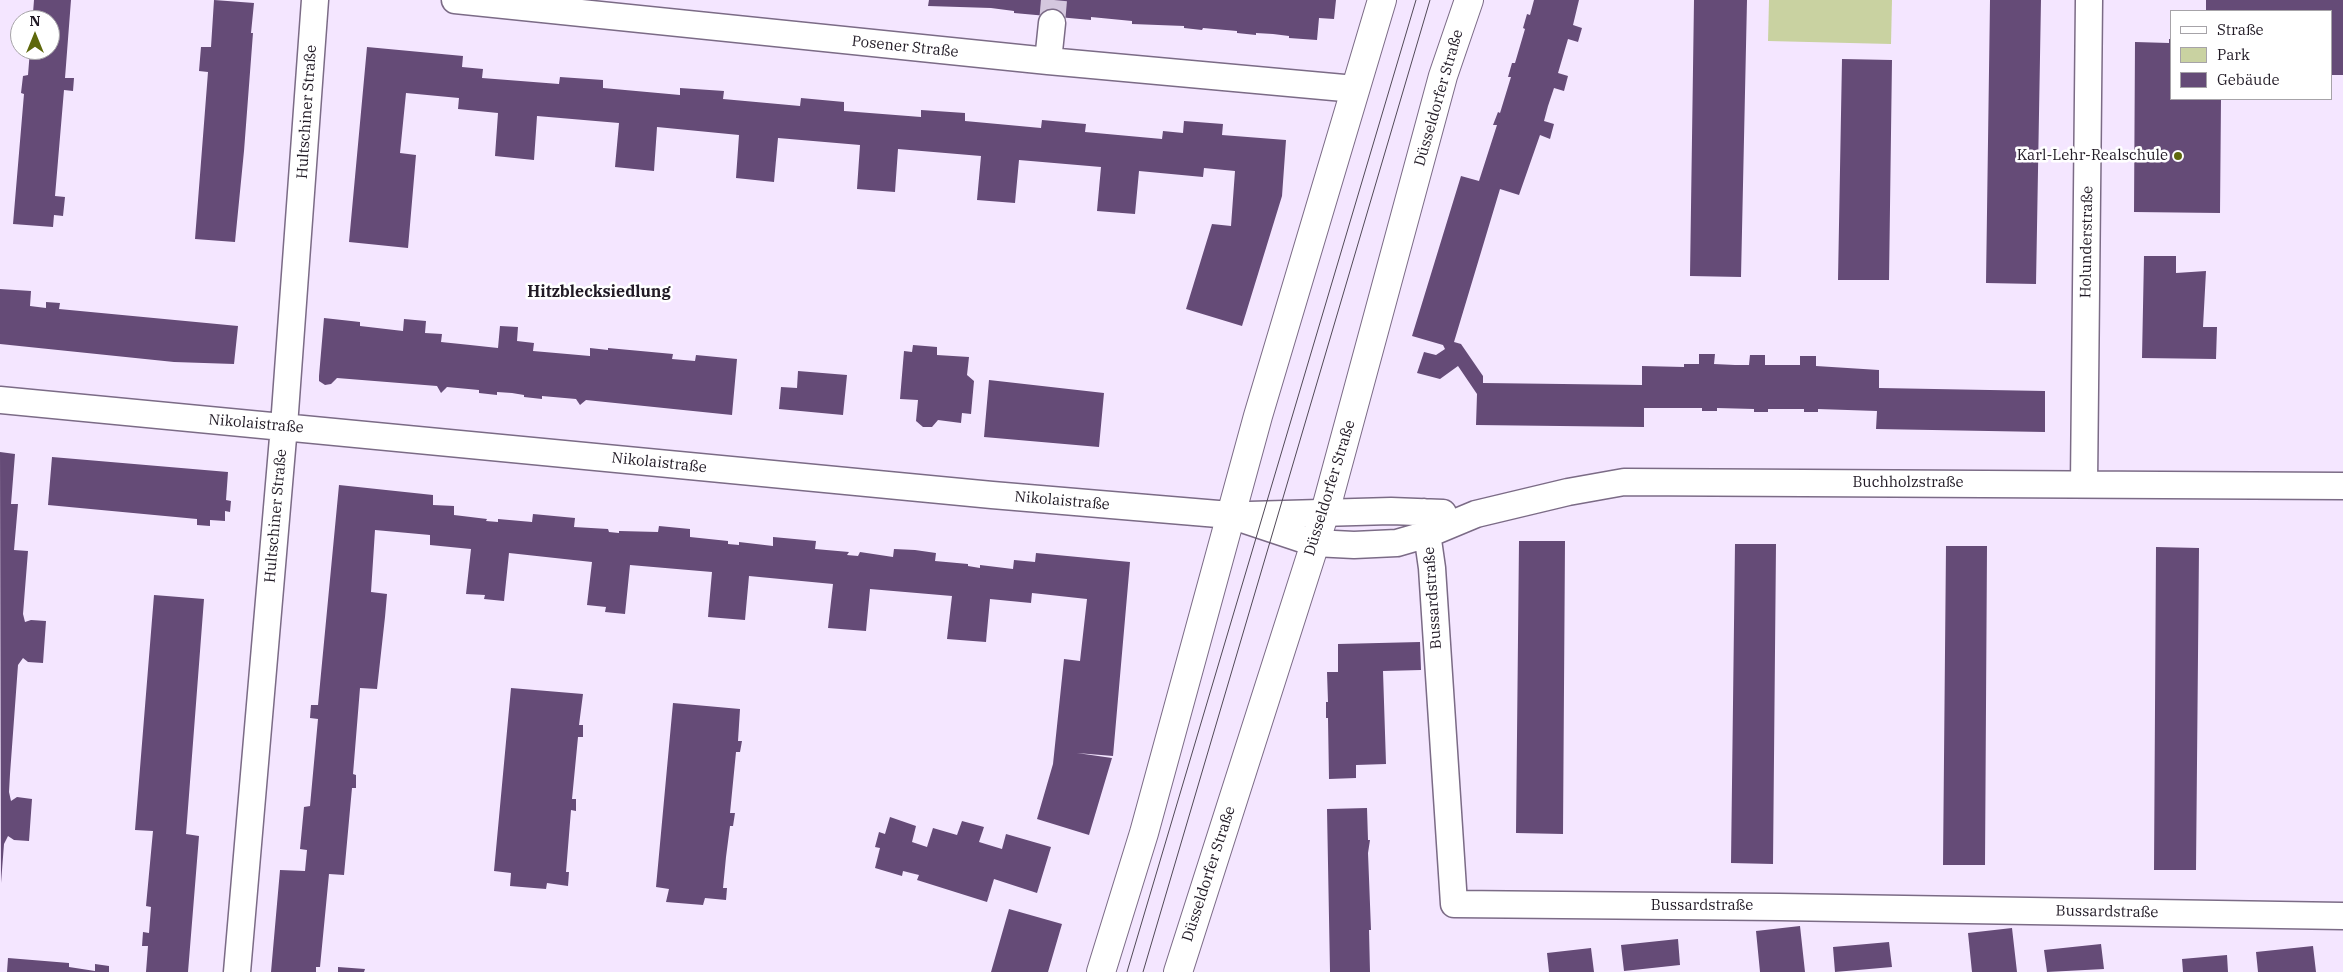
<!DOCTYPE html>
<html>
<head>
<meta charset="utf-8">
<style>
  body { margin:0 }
  #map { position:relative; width:2343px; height:972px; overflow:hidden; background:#f4e6ff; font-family:"IBM Plex Serif",serif }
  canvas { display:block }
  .legend { position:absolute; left:2170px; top:10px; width:162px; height:90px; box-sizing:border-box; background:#fff; border:1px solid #a6a3a8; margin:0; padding:6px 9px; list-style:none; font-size:15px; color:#211a25 }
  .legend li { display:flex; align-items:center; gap:10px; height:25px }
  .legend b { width:25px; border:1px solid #a6a3a8 }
  .north { position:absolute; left:10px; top:10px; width:50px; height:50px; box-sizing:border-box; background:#fff; border:1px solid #a6a3a8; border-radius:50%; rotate:0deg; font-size:14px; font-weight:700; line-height:20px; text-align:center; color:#211a25 }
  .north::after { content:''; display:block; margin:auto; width:18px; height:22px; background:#5e680c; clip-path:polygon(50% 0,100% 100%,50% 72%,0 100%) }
</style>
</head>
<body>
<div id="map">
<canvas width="2343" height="972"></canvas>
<ul class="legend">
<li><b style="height:6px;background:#fff"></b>Straße</li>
<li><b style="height:14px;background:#c9d2a1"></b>Park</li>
<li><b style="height:14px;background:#654b77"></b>Gebäude</li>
</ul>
<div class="north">N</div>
</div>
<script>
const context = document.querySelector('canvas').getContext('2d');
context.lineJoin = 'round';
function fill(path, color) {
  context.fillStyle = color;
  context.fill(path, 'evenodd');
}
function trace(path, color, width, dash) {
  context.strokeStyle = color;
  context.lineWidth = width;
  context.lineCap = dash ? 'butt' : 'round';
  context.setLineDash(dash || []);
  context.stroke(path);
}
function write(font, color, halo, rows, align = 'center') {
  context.font = font + ' "IBM Plex Serif",serif';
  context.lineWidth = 5;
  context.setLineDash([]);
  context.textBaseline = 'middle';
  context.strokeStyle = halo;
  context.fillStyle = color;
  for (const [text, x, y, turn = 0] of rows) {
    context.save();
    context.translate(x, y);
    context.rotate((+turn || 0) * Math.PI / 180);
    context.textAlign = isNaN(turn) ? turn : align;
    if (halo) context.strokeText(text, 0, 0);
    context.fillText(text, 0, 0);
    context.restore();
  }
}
const green = new Path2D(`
  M 1769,0 L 1892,0 L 1891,44 L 1768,41 Z`);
const building = new Path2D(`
  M 34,0 L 71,0 L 65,78 L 74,78 L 73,91 L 64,90 L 55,196 L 65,197 L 63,216 L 54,215 L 53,227 L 13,224 L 24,94 L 21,93 L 23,76 L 28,75 L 30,50 L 50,50 L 50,20 L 29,20 L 29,13 L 33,13 Z
  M 214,0 L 254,3 L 251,33 L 253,33 L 244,151 L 235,242 L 195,239 L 208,72 L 199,71 L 201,47 L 211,47 Z
  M 929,0 L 1336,0 L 1334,19 L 1319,18 L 1317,40 L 1289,38 L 1289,36 L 1273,34 L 1256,33 L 1256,35 L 1237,33 L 1237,31 L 1203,28 L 1202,30 L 1184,28 L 1184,26 L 1132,24 L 1132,21 L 1091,17 L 1091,20 L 1014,13 L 1014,11 L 991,8 L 928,6 Z
  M 1534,0 L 1579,0 L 1573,25 L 1582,28 L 1578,42 L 1568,39 L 1558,73 L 1568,76 L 1564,91 L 1554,88 L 1548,106 L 1544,121 L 1554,124 L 1550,139 L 1540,135 L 1519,195 L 1500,189 L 1454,342 L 1461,344 L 1483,376 L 1483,383 L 1642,385 L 1642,366 L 1684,367 L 1684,364 L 1699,364 L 1699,354 L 1715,354 L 1714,364 L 1735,365 L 1749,365 L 1750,355 L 1765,355 L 1765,365 L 1800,365 L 1800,356 L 1816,356 L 1816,366 L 1879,370 L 1879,388 L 2045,391 L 2045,432 L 1876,429 L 1877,411 L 1818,409 L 1818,412 L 1804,412 L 1804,409 L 1768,409 L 1768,412 L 1754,412 L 1754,409 L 1717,408 L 1717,411 L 1702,411 L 1702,408 L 1644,408 L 1644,427 L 1476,425 L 1477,394 L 1458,366 L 1440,379 L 1417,373 L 1424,352 L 1436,355 L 1445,349 L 1443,345 L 1412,336 L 1461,176 L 1479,181 L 1497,125 L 1493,125 L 1498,112 L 1500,113 L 1511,77 L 1508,77 L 1512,63 L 1515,63 L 1525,29 L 1523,28 L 1527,14 L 1530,15 Z
  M 1694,0 L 1747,0 L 1741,277 L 1690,276 Z
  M 1990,0 L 2041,0 L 2036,284 L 1986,283 Z
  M 2206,0 L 2343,0 L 2343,75 L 2332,75 L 2332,11 L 2206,11 Z
  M 2169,39 L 2172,39 L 2172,99 L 2221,99 L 2220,213 L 2134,212 L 2135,42 L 2169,43 Z
  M 367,47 L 463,56 L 462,67 L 483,69 L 482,78 L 559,84 L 560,77 L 603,80 L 603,88 L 680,95 L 680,88 L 724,91 L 723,99 L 800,106 L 801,98 L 844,102 L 844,111 L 921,117 L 921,110 L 965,113 L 965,121 L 1041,128 L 1042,120 L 1086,124 L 1085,132 L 1162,139 L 1163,131 L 1183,133 L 1184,121 L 1223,124 L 1222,135 L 1286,140 L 1282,196 L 1242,326 L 1186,309 L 1212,224 L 1231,226 L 1235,171 L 1204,168 L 1203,177 L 1139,171 L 1135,214 L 1097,211 L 1101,167 L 1019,160 L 1015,203 L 977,200 L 981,156 L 898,149 L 895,192 L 857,189 L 860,145 L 778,138 L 774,182 L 736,178 L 739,135 L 657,127 L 654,171 L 615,167 L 619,123 L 537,116 L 534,160 L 495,156 L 498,113 L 458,109 L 459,98 L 406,93 L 400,153 L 416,155 L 408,248 L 349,242 Z
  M 1842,59 L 1892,60 L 1889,280 L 1838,280 Z
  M 2144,256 L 2176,256 L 2176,273 L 2206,271 L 2203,327 L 2217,327 L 2216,359 L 2142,358 Z
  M 0,289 L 31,291 L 30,306 L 46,308 L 46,302 L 60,303 L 59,309 L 238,326 L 234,364 L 174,362 L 0,344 Z
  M 324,318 L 360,322 L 360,326 L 403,331 L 404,319 L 426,321 L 425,333 L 442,334 L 441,342 L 470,345 L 498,348 L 500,326 L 518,327 L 517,341 L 534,343 L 533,351 L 590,356 L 590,348 L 608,350 L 608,348 L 673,354 L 672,359 L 695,361 L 696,355 L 737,359 L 732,415 L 586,400 L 580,405 L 576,399 L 542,396 L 542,399 L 524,397 L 524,395 L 512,393 L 497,392 L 497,395 L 479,393 L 479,390 L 447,387 L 441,393 L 437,386 L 337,378 L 331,384 L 325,385 L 319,381 L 319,376 Z
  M 913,345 L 937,347 L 937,355 L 969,357 L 967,375 L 974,381 L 971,414 L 962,413 L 961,423 L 938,420 L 932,427 L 923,427 L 916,421 L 918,400 L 900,399 L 904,351 L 912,352 Z
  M 798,371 L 847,375 L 843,415 L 779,409 L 781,387 L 797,388 Z
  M 989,380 L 1104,393 L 1099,447 L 984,437 Z
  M 0,452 L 15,454 L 11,504 L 18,504 L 14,550 L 28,551 L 23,614 L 25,622 L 31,620 L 46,621 L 43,663 L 28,662 L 23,658 L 18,665 L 10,774 L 9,792 L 11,801 L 17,797 L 32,799 L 29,841 L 14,840 L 8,836 L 4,844 L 1,883 Z
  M 52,457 L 228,472 L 226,500 L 231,501 L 230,512 L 225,511 L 225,521 L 210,520 L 210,526 L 197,525 L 197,519 L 48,505 Z
  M 339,485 L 433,495 L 433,505 L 454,506 L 454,515 L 487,519 L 486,521 L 498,522 L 498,519 L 532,522 L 533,514 L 575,518 L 574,527 L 608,529 L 609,532 L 619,533 L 619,531 L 658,532 L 659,526 L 690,529 L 690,537 L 728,541 L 728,544 L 739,545 L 739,542 L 773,546 L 773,537 L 816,541 L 815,549 L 849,552 L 847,555 L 858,556 L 860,552 L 893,557 L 894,549 L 915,550 L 936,553 L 935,561 L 968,564 L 968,566 L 980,568 L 980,565 L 1013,569 L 1014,560 L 1035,562 L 1036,553 L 1130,562 L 1113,756 L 1077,753 L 1112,758 L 1089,835 L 1037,819 L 1053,764 L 1064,659 L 1080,661 L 1087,599 L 1032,593 L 1031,603 L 990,599 L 986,642 L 947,639 L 952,596 L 870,589 L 866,631 L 828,628 L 833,584 L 749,576 L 745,620 L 708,617 L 712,572 L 630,565 L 625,614 L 605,612 L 606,607 L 587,605 L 592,562 L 509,553 L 504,601 L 484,599 L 485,595 L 466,594 L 471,549 L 430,545 L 430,535 L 375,530 L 371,592 L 387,594 L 385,617 L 377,689 L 360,688 L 353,774 L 356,775 L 356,788 L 352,788 L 344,875 L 329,874 L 320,967 L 316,967 L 316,972 L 271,972 L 280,870 L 305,871 L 307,850 L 300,849 L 304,807 L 310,806 L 318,719 L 310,718 L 311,705 L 318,705 Z
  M 1519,541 L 1565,541 L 1563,834 L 1516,833 Z
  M 1735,544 L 1776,544 L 1773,864 L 1731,863 Z
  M 1946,546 L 1987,546 L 1985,865 L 1943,865 Z
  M 2156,547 L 2199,548 L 2196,870 L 2154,870 Z
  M 154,595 L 204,599 L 186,834 L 199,836 L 188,972 L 146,972 L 148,946 L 142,946 L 143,932 L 149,933 L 151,907 L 146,906 L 153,831 L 135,830 Z
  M 1420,642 L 1421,670 L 1383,671 L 1386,764 L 1356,765 L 1356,778 L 1329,779 L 1328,718 L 1326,718 L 1326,702 L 1328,702 L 1327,672 L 1338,672 L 1338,644 Z
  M 511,688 L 583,694 L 579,725 L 583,725 L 583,737 L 578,737 L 572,799 L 576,799 L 576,811 L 571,810 L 566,872 L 569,872 L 568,886 L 547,883 L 546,889 L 510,886 L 511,873 L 494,871 Z
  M 673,703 L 740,709 L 738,741 L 742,741 L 740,752 L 736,752 L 730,813 L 735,813 L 733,826 L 730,826 L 726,857 L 723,888 L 727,888 L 726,900 L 705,898 L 703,905 L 666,902 L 669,889 L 656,887 Z
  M 1367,808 L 1368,840 L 1370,840 L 1368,853 L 1371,930 L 1369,930 L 1370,972 L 1330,972 L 1327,809 Z
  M 890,817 L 916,826 L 912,842 L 927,847 L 933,828 L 957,835 L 962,821 L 984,827 L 979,842 L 1002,849 L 1006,834 L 1051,847 L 1037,893 L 994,879 L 987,902 L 917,880 L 919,875 L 903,871 L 902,876 L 875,868 L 880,848 L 875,847 L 879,832 L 885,834 Z
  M 1009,909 L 1062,924 L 1048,972 L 991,972 Z
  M 1800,926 L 1805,972 L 1760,972 L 1756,931 Z
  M 2012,928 L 2017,972 L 1972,972 L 1968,933 Z
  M 1678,939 L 1680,965 L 1624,971 L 1621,945 Z
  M 1889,942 L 1892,967 L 1835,972 L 1833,947 Z
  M 2101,944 L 2104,969 L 2047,972 L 2044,950 Z
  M 2313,946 L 2316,972 L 2258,972 L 2256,952 Z
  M 1591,948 L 1594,972 L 1549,972 L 1547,953 Z
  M 2227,955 L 2228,972 L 2183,972 L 2182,959 Z
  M 8,958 L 69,963 L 69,967 L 95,971 L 95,964 L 109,966 L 109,972 L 7,972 Z
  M 338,967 L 365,969 L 364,972 L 338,972 Z`);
const minorTunnel = new Path2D(`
  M 1052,23 L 1054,0`);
const minor = new Path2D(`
  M 455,0 L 1048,61 L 1355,89
  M 1048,61 L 1052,23
  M 0,400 L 992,495 L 1230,515 L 1314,543 L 1354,545 L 1397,543 L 1428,534 L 1476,514 L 1568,492 L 1624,482 L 2343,486
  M 2084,484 L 2089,0
  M 1424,512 L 1432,568 L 1454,904 L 1779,907 L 2343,916
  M 1249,515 L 1391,511 L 1443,513
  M 237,972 L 284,426 L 315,0`);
const secondary = new Path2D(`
  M 1101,972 L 1144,833 L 1258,416 L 1382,0
  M 1178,972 L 1325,512 L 1443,76 L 1469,0`);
const tram = new Path2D(`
  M 1127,972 L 1416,0
  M 1143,972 L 1430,0`);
const markers = [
  [2178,156,5,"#5e680c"]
];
const streetNames = [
  ["Posener Straße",905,47,6],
  ["Düsseldorfer Straße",1439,98,-74],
  ["Hultschiner Straße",307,112,-86],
  ["Holunderstraße",2087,242,-89],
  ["Nikolaistraße",256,424,5],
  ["Nikolaistraße",659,463,6],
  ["Buchholzstraße",1908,483],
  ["Düsseldorfer Straße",1330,488,-73],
  ["Nikolaistraße",1062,501,5],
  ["Hultschiner Straße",276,516,-85],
  ["Bussardstraße",1433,598,-94],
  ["Düsseldorfer Straße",1209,874,-72],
  ["Bussardstraße",1702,906],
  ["Bussardstraße",2107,912,1]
];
const poiNames = [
  ["Karl-Lehr-Realschule",2168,156]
];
const neighbourhoodNames = [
  ["Hitzblecksiedlung",599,292]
];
fill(green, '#c9d2a1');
fill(building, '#654b77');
trace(minorTunnel, '#d4c7de', 26, [26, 13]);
trace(minor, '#7b6b86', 29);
trace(secondary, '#7b6b86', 30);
trace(minor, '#fff', 26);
trace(secondary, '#fff', 28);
trace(tram, '#514957', 1);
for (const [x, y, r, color] of markers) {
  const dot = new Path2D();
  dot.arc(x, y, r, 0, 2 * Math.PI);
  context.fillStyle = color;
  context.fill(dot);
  trace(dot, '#fff', 2);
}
write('15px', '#211a25', '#fff', streetNames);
write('15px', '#211a25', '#fff', poiNames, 'right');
write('bold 16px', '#211a25', '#fff', neighbourhoodNames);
</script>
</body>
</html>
